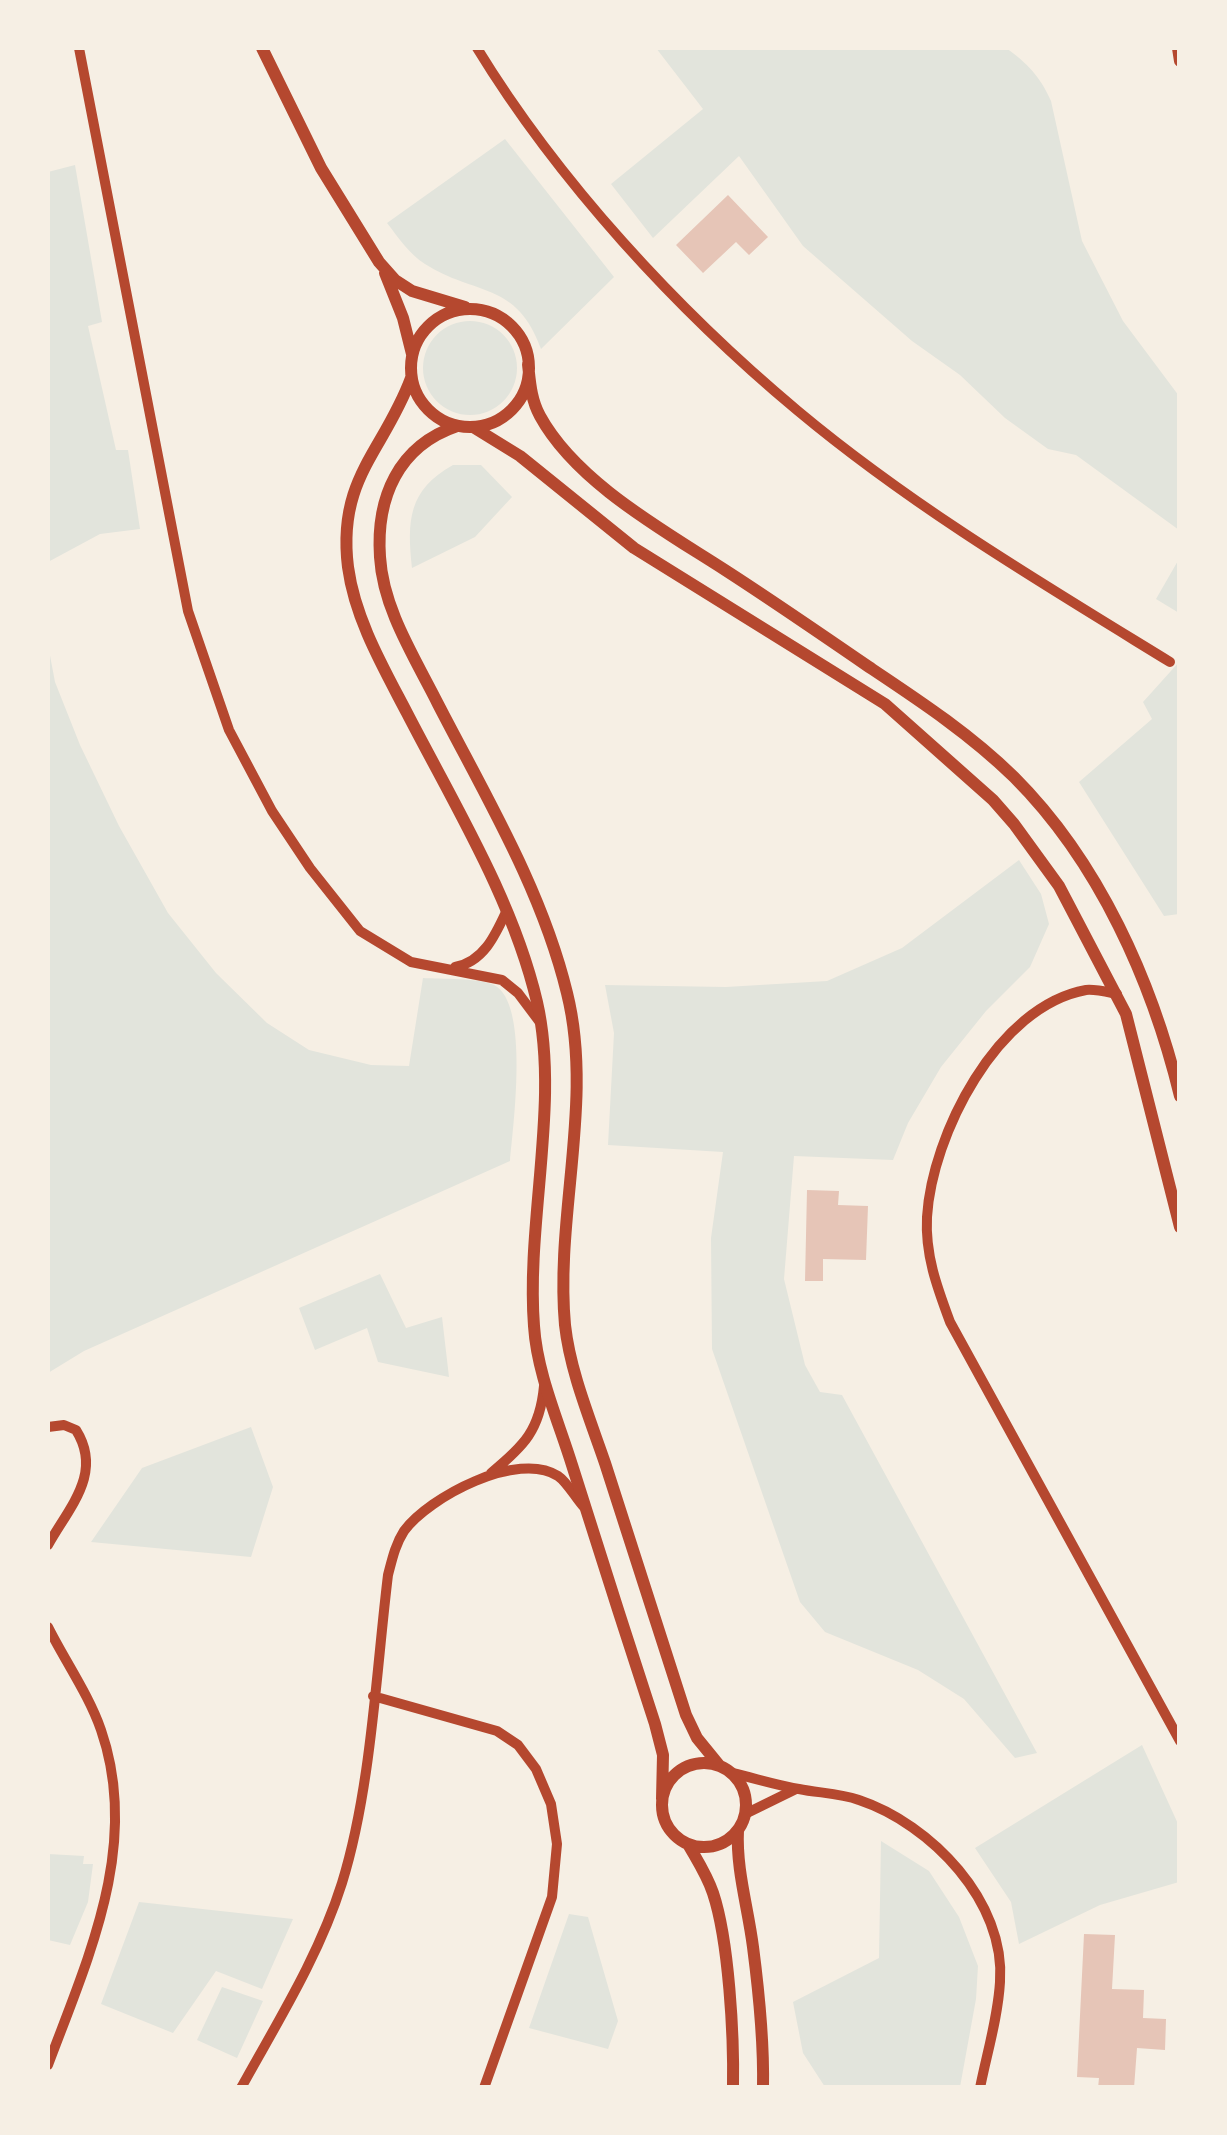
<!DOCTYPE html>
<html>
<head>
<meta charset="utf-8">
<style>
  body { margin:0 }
  #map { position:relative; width:1227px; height:2135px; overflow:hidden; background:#f6efe4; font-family:"Work Sans",sans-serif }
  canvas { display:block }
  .frame { position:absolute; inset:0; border:50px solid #f6efe4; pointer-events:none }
</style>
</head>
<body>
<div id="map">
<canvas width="1227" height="2135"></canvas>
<div class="frame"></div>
</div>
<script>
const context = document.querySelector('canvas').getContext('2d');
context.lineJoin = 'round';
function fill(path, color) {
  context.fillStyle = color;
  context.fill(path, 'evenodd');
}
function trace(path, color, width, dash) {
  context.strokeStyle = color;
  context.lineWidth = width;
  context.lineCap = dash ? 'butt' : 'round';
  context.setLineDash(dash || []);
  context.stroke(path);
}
const green = new Path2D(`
  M 656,48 L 1006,48 C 1027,63 1040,76 1051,101 L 1082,241 L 1123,321 L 1179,396 L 1179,530 L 1076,455 L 1048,449 L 1005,418 L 960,375 L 912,341 L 803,246 L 739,156 L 653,238 L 611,184 L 703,109 Z
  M 505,139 L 614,277 L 541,349 C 517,281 475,296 425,264 C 409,254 398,237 387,223 Z
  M 75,165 L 102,322 L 88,326 L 116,450 L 128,450 L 140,529 L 100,534 L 48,562 L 48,172 Z
  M423 368a47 47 0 1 1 94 0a47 47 0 1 1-94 0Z
  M 453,465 L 481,465 L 512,497 L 475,537 L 412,568 C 407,521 408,490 453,465 Z
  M 1179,559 L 1180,613 L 1179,613 L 1156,599 Z
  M 48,645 L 55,682 L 80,745 L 119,826 L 168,913 L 216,973 L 267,1023 L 309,1050 L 371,1065 L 409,1066 L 423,978 C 441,979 479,978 494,985 C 530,1003 513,1127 510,1161 L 84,1351 L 48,1373 Z
  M 1179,662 L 1179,914 L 1164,916 L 1079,782 L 1152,719 L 1143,702 Z
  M 1019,860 L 1041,894 L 1049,924 L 1030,967 L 986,1011 L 941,1067 L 908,1123 L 893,1160 L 794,1156 L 784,1279 L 805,1365 L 820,1392 L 842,1395 L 1037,1753 L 1015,1758 L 964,1699 L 918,1670 L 825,1632 L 800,1602 L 712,1349 L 711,1238 L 723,1152 L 608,1145 L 614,1033 L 605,985 L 726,987 L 827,981 L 902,948 Z
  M 380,1274 L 406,1328 L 442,1317 L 449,1377 L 378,1362 L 367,1328 L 315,1350 L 299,1308 Z
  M 251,1427 L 273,1487 L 251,1557 L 91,1542 L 142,1468 Z
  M 1142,1745 L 1179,1826 L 1179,1882 L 1100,1905 L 1019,1944 L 1011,1902 L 975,1848 Z
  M 881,1841 L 929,1871 L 959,1917 L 978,1966 L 976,1999 L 960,2087 L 825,2087 L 803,2053 L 793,2002 L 879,1958 Z
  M 48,1854 L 84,1856 L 83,1864 L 93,1864 L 88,1902 L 70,1945 L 48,1940 Z
  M 139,1902 L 293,1919 L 262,1989 L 216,1971 L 173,2033 L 101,2004 Z
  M 569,1914 L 588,1917 L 618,2021 L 608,2049 L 529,2028 Z
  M 222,1987 L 263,2001 L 237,2058 L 197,2040 Z`);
const building = new Path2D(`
  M 728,195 L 768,237 L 749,255 L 736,242 L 703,273 L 676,245 Z
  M 807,1190 L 839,1191 L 838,1205 L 868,1206 L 866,1260 L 823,1259 L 823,1281 L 805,1281 Z
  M 1084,1934 L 1115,1935 L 1112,1989 L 1144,1990 L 1143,2018 L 1166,2019 L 1165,2050 L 1137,2048 L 1134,2088 L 1098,2088 L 1099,2078 L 1077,2077 Z`);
const minor = new Path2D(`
  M 79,48 L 188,611 L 229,730 L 272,811 L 310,868 L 360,931 L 411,962 L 502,980 L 518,993 L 539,1021
  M 477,48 C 559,182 677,310 798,411 C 913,507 1043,584 1170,662
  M 455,967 C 483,962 495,936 506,912
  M 1117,994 C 1107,992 1095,989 1086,990 C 997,1006 932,1135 927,1217 C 925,1255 937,1287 950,1322 L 1180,1741
  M 48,1427 L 64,1425 L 76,1430 C 103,1473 70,1506 48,1545
  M 491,1473 C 524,1446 540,1430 544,1386
  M 48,1627 C 65,1661 89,1695 101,1730 C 141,1845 88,1958 48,2065
  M 373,1696 L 497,1731 L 518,1745 L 536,1769 L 551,1804 L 557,1844 L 552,1897 L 484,2088
  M 732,1773 C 754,1778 776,1785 799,1789 C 818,1793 840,1793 859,1800 C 931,1824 1006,1902 1000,1982 C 998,2017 987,2053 980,2088
  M 745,1814 L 796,1789
  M 241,2088 C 278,2021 319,1956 342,1883 C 371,1790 376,1673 388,1575 C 392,1560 395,1545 404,1531 C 429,1497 518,1450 558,1476 C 567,1482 575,1497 583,1506`);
const tertiary = new Path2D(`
  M 262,48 L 321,168 L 379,262 L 395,280 L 412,291 L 465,307
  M 1178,48 L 1180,61
  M 385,273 L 403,318 L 412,354
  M411 368a59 59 0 1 1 118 0a59 59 0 1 1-118 0Z
  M 528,364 C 530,382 531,400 540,416 C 576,482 663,530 725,570 C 773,601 821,634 869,667 C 920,701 970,734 1014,777 C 1099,862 1152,981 1180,1096
  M 411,378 C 384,451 337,478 348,567 C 355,619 383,667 407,713 C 455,806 513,900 537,1002 C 560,1102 526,1222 534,1326 C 537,1373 558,1420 572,1465 C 599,1551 627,1638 655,1724 L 663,1755 L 662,1799
  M 457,426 C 398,446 376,498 380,557 C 383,609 415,658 438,704 C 486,797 542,890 567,993 C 594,1101 555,1215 565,1325 C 570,1371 590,1419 605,1463 C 632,1547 659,1631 686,1715 L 697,1738 L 719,1765
  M 473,427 L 520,456 L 634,548 L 885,704 L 993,800 L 1014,824 L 1059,886 L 1126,1014 L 1180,1227
  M662 1805a42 42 0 1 1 84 0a42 42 0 1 1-84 0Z
  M 738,1830 C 736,1870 748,1907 753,1947 C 759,1993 764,2041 763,2088
  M 688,1844 C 697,1860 707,1875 713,1893 C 729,1941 734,2036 733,2088`);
fill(green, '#e2e4dc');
fill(building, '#e6c5b7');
trace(minor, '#b5482f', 10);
trace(tertiary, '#b5482f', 12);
</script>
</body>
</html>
